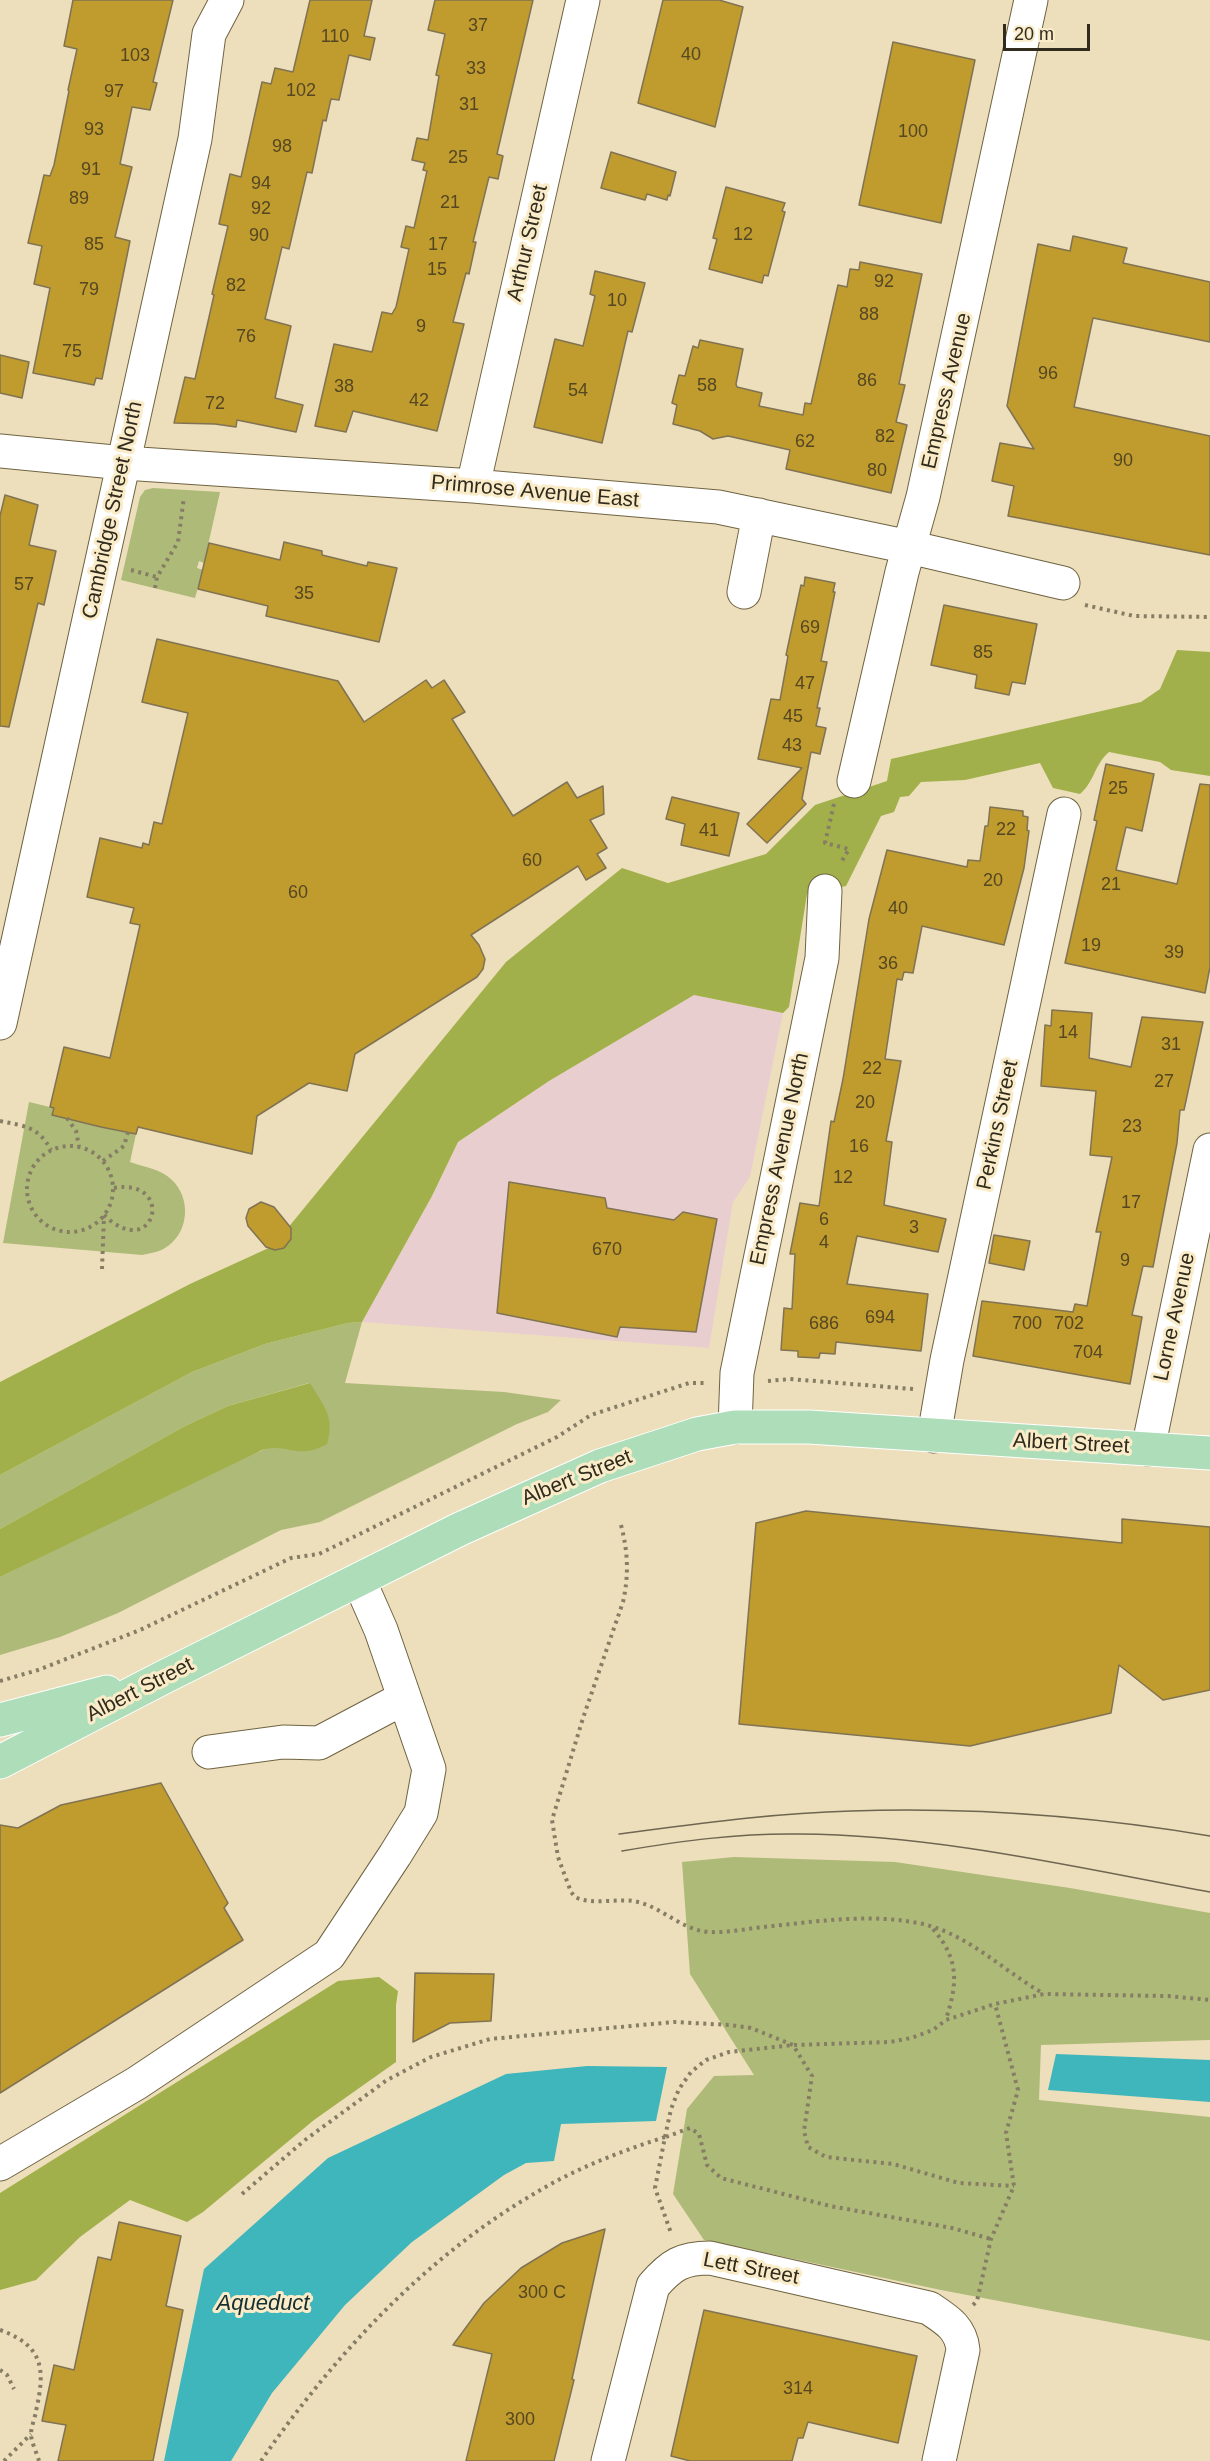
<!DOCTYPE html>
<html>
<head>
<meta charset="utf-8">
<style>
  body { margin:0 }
  #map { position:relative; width:1210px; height:2461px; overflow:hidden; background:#eddfbb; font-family:Arial,sans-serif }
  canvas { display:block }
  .scale { position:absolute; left:1003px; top:24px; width:87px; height:27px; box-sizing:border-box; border:3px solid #312b1e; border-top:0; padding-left:8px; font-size:18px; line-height:21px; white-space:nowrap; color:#312b1e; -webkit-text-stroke:4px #faecc8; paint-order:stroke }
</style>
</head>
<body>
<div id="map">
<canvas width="1210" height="2461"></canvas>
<div class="scale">20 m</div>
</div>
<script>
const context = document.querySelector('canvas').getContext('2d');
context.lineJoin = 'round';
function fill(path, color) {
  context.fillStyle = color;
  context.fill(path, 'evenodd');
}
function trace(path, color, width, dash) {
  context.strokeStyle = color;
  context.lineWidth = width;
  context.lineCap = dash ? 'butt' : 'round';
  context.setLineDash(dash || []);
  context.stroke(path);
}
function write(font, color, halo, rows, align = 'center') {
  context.font = font + ' Arial,sans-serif';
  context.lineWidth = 6;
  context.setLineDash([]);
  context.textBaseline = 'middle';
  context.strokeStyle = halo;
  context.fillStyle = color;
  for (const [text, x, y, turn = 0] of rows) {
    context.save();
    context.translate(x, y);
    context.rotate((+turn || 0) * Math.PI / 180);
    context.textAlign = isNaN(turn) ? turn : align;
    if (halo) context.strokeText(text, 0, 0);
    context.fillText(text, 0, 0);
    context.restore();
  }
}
const commercial = new Path2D(`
  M 694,995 L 783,1013 L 750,1177 L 733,1202 L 709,1348 L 362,1322 L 432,1196 L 458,1142 L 549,1081 Z`);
const green = new Path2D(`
  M 153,488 L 220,492 L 204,563 L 199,561 L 197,568 L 203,570 L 195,598 L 121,580 L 140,497 L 145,490 Z
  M 29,1102 L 54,1108 L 52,1114 L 136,1134 L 130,1162 C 144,1167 161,1169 172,1180 C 191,1198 189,1231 168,1246 C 160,1252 152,1253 142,1255 L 3,1243 Z
  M 362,1322 L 345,1383 L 504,1392 L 561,1400 L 548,1412 L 517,1424 L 320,1522 L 281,1530 L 118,1613 L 60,1637 L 0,1655 L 0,1577 L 235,1461 L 273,1446 L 283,1448 L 324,1407 L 309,1383 L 228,1406 L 185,1426 L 0,1529 L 0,1475 L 192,1372 L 265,1344 L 348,1323 Z
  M 734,1857 L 895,1862 L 1070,1888 L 1210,1913 L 1210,2040 L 1041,2045 L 1039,2100 L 1210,2117 L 1210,2341 L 941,2290 L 704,2240 L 673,2194 L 687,2109 L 714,2076 L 754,2075 L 690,1974 L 682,1862 Z`);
const forest = new Path2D(`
  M 1177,650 L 1210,652 L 1210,776 L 1171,770 L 1160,762 L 1109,752 C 1094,765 1095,781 1080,794 L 1053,788 L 1040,763 L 965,780 L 921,782 L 909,796 L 900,797 L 894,812 L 881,816 L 846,886 L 807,894 L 789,1007 L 783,1013 L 694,995 L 549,1081 L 458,1142 L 432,1196 L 362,1322 L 348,1323 L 265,1344 L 192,1372 L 0,1475 L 0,1382 L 190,1284 L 273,1246 L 506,962 L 622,868 L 668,883 L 766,854 L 815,805 L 887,781 L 891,759 L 1141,702 L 1160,689 Z
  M 310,1383 C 324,1406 335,1417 327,1444 C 296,1461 289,1442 262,1450 L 0,1577 L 0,1529 L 185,1426 L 228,1406 Z
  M 379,1977 L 398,1991 L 396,2005 L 396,2062 L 314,2120 L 203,2212 L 187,2222 L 130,2200 L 80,2237 L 36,2280 L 0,2290 L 0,2193 L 338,1981 Z`);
const water = new Path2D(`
  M 1056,2054 L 1210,2060 L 1210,2102 L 1048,2090 Z
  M 587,2066 L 667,2067 L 656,2121 L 561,2124 L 554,2161 L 526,2163 L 504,2175 L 412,2242 L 345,2305 L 272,2393 L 231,2461 L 164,2461 L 204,2269 L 328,2158 L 506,2074 Z`);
const building = new Path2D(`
  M 73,0 L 173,0 L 153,82 L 157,83 L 150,110 L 132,107 L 120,164 L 132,167 L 115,237 L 130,241 L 102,379 L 96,378 L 94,385 L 33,373 L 50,288 L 34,284 L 42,246 L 28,243 L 44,175 L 50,176 L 54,165 L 69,91 L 68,90 L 77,49 L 64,46 Z
  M 310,0 L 372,0 L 364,36 L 375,38 L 370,60 L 349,55 L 339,100 L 331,99 L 326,121 L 323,120 L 312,173 L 307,172 L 289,249 L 282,247 L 265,319 L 291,326 L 275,398 L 303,405 L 296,432 L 237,420 L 236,427 L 215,424 L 174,423 L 185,377 L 195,379 L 214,295 L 212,294 L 228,226 L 219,224 L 230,174 L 241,177 L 262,82 L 271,84 L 275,68 L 293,72 Z
  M 435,0 L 533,0 L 497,154 L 503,156 L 498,179 L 489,177 L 473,242 L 476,242 L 469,274 L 466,273 L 453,322 L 464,324 L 437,431 L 353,411 L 346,432 L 315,426 L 334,344 L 372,352 L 382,312 L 392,314 L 396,307 L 409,249 L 401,247 L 406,226 L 414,228 L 427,171 L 423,170 L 425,163 L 412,160 L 417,138 L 428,140 L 439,76 L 436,75 L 445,34 L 428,30 Z
  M 663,0 L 719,0 L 743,7 L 715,127 L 638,103 Z
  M 893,42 L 975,60 L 941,223 L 859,205 Z
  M 611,152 L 676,172 L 670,196 L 668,195 L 667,200 L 647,194 L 645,200 L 601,188 Z
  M 726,187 L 785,203 L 782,211 L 785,212 L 768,276 L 764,275 L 762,283 L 709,269 L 717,239 L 713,238 Z
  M 1073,236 L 1127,248 L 1123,263 L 1210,282 L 1210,342 L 1093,318 L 1074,407 L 1210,436 L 1210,555 L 1008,516 L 1014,486 L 992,481 L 1000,443 L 1034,449 L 1007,406 L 1038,244 L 1070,251 Z
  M 860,262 L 922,274 L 899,384 L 905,385 L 896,422 L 907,425 L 891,493 L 786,469 L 790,450 L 728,436 L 713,439 L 700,431 L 673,424 L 677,405 L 672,403 L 679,375 L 685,376 L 693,346 L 698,348 L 700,340 L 743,349 L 736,384 L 737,387 L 762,393 L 759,406 L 803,415 L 805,403 L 811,404 L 838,285 L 847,287 L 850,269 L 859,270 Z
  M 595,271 L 645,283 L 632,332 L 628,331 L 602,443 L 534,427 L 555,339 L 583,346 L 595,296 L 590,294 Z
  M 0,355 L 29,362 L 22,398 L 0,393 Z
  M 5,495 L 38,505 L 29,545 L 56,551 L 44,605 L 38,603 L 9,727 L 0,726 L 0,516 Z
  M 284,542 L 322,551 L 322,555 L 367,566 L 368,562 L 397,568 L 379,642 L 266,616 L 268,606 L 198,589 L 209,543 L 280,560 Z
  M 805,577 L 835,583 L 833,592 L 835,592 L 821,661 L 827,662 L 817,708 L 820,708 L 816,726 L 826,728 L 820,754 L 811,752 L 802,799 L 806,804 L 767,843 L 747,824 L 802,768 L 758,759 L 771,699 L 780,700 L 788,656 L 786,655 L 801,585 L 804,586 Z
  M 944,605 L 1037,624 L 1025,684 L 1012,682 L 1009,695 L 975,688 L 977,675 L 931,665 Z
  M 157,639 L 338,681 L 364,722 L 426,680 L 432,688 L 444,680 L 465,712 L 452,719 L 513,816 L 567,782 L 577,798 L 603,786 L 604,814 L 590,820 L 607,848 L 597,854 L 606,868 L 586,880 L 578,866 L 471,935 L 479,945 L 485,959 L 483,969 L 477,977 L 355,1054 L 347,1091 L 309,1083 L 257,1116 L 252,1154 L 138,1127 L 136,1134 L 101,1127 L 52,1115 L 54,1108 L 50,1107 L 64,1047 L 110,1058 L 140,925 L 130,923 L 134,908 L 87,897 L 100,838 L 142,848 L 143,843 L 149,845 L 154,822 L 162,824 L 188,713 L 142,702 Z
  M 1106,764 L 1154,774 L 1142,831 L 1126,827 L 1116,870 L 1177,884 L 1200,784 L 1210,785 L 1210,967 L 1205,993 L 1065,963 L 1097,821 L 1094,820 Z
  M 672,797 L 739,813 L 729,856 L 681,845 L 685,824 L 666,819 Z
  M 990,807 L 1023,811 L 1023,816 L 1028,817 L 1027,830 L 1029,831 L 1024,868 L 1004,945 L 922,926 L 913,973 L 904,972 L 902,980 L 897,979 L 885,1059 L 901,1061 L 886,1141 L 892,1142 L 884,1205 L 946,1219 L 938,1252 L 857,1236 L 847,1284 L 928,1294 L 921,1351 L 836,1342 L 835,1354 L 820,1353 L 819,1358 L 798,1357 L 798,1351 L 781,1350 L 784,1308 L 792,1309 L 795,1254 L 790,1254 L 800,1203 L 819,1206 L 831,1121 L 834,1122 L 843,1079 L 869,919 L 887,850 L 967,867 L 968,860 L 980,861 L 985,826 L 988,826 Z
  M 1052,1010 L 1092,1013 L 1089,1058 L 1131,1067 L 1142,1017 L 1203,1022 L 1184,1110 L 1180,1110 L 1177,1143 L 1153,1267 L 1143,1266 L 1132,1315 L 1142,1317 L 1130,1384 L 973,1356 L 982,1301 L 1073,1312 L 1075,1304 L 1087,1306 L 1101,1232 L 1096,1232 L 1112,1157 L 1090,1155 L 1096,1091 L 1041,1086 L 1045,1025 L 1051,1026 Z
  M 509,1182 L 605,1198 L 607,1208 L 674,1220 L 683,1212 L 717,1219 L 696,1332 L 620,1327 L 617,1337 L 497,1313 Z
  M 261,1202 L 274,1207 L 291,1228 L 291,1239 L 284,1248 L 275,1250 L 266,1247 L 248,1226 L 246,1218 L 249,1209 Z
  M 994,1235 L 1030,1241 L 1024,1270 L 989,1263 Z
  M 806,1511 L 1122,1543 L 1122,1519 L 1210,1527 L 1210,1690 L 1163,1700 L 1119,1665 L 1111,1713 L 970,1746 L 739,1724 L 756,1523 Z
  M 161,1783 L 228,1903 L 224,1908 L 243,1940 L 0,2093 L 0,1825 L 18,1828 L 61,1805 Z
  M 415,1973 L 494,1974 L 491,2021 L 450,2023 L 413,2042 Z
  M 119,2222 L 181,2236 L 166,2306 L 183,2310 L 153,2461 L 58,2461 L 66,2425 L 42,2421 L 54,2365 L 74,2370 L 98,2257 L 111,2260 Z
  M 605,2229 L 572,2379 L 574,2380 L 554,2461 L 466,2461 L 492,2354 L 453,2345 L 484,2303 L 521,2268 L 562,2243 Z
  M 704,2310 L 917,2356 L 898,2443 L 808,2422 L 803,2438 L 798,2438 L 792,2461 L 690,2461 L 671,2456 Z`);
const path = new Path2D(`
  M 131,570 L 157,577
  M 155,588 L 157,577 L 178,542 L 184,497
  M 1085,605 L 1134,616 L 1210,617
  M 834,804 L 825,843 L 849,849 L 840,864
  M 67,1118 L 76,1131 L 79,1146
  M 0,1121 C 24,1126 38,1126 51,1150
  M27 1189a43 43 0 1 1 86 0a43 43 0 1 1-86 0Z
  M 103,1161 L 124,1146 L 128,1132
  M 104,1215 C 155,1264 177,1177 113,1188
  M 102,1269 L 104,1216
  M 768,1381 L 790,1379 L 913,1389
  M 621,1525 C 628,1552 629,1575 623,1602 L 583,1718 L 552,1820 L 558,1857 L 571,1892 L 575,1897 C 593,1906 619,1897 638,1902 C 663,1908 682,1930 709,1932 C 727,1933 745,1929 763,1927 C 814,1922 867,1913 918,1923 C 966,1932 1002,1970 1044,1994
  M 0,1681 L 38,1670 L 140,1630 L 291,1558 L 319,1554 L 557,1437 L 591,1415 L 689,1383 L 706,1383
  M 933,1929 C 959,1959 958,1983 946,2019
  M 665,2137 L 671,2109 L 679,2089 L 691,2072 L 706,2060 L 729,2052 L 793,2045 L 890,2042 L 911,2038 L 933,2030 L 946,2020 L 995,2004 L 1044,1994 L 1168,1996 L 1210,2000
  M 666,2137 L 690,2128 L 699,2134 L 707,2165 L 721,2178 L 830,2206 L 952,2228 L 991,2239
  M 242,2194 L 305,2140 L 387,2080 L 431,2057 L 490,2039 L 674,2022 L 730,2025 L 751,2028 L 793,2045 L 812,2076 L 804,2131 L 808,2147 L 826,2157 L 893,2164 L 959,2183 L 1014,2186
  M 973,2305 L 977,2301 L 991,2239 L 1014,2186 L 1006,2133 L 1018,2090 L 995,2004
  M 0,2330 C 45,2346 45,2371 36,2411 C 35,2418 31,2427 31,2434 C 31,2442 37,2453 39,2461
  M 0,2370 L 7,2375 L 14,2389
  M 4,2461 L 31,2434
  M 261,2461 C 332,2358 423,2259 532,2195 C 574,2169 619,2152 665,2137 L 655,2188 L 671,2233`);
const minor = new Path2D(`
  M 0,451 L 124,463 L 473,486 L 718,507 L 909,547 L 1063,583
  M 473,486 L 583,0
  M 744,592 L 759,515
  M 854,781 L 902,572 L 923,497 L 1031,0
  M 0,1023 L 195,139 L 209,34 L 227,0
  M 735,1427 L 737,1373 L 822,958 L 825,891
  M 934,1436 L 947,1360 L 1064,814
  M 1148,1449 L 1210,1150
  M 209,1752 L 283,1742 L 319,1743 L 404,1698
  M 0,2164 L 137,2083 L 329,1955 L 395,1855 L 421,1813 L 429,1769 L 381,1630 L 359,1580
  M 608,2461 L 653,2286 C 671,2265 682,2258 710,2258 L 929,2308 C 947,2320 961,2328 963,2350 L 939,2461`);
const major = new Path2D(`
  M 0,1720 L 107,1692
  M 0,1762 L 164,1677 L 460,1529 L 600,1466 L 697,1434 L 735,1427 L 809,1427 L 1210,1453`);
const tram = new Path2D(`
  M 619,1834 C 696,1824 773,1813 851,1811 C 971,1807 1091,1816 1210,1836
  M 622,1851 C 681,1841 739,1833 799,1834 C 938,1835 1074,1867 1210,1892`);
const numberNames = [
  ["37",478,26],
  ["110",335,37],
  ["40",691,55],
  ["103",135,56],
  ["33",476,69],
  ["102",301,91],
  ["97",114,92],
  ["31",469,105],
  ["93",94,130],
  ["100",913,132],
  ["98",282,147],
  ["25",458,158],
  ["91",91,170],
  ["94",261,184],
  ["89",79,199],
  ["21",450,203],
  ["92",261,209],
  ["12",743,235],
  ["90",259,236],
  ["85",94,245],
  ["17",438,245],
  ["15",437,270],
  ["92",884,282],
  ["82",236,286],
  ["79",89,290],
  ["10",617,301],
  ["88",869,315],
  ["9",421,327],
  ["76",246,337],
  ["75",72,352],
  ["96",1048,374],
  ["86",867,381],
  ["58",707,386],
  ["38",344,387],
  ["54",578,391],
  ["42",419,401],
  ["72",215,404],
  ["82",885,437],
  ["62",805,442],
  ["90",1123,461],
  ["80",877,471],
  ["57",24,585],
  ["35",304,594],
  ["69",810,628],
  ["85",983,653],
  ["47",805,684],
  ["45",793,717],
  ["43",792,746],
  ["25",1118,789],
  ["22",1006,830],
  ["41",709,831],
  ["60",532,861],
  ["20",993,881],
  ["21",1111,885],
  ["60",298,893],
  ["40",898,909],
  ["19",1091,946],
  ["39",1174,953],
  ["36",888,964],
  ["14",1068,1033],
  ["31",1171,1045],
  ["22",872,1069],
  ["27",1164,1082],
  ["20",865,1103],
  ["23",1132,1127],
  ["16",859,1147],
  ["12",843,1178],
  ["17",1131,1203],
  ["6",824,1220],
  ["3",914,1228],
  ["4",824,1243],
  ["670",607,1250],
  ["9",1125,1261],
  ["694",880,1318],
  ["686",824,1324],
  ["700",1027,1324],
  ["702",1069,1324],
  ["704",1088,1353],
  ["300 C",542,2293],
  ["314",798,2389],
  ["300",520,2420]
];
const streetNames = [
  ["Arthur Street",528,243,-77],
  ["Empress Avenue",947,391,-77],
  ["Primrose Avenue East",535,492,5],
  ["Cambridge Street North",113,510,-78],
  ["Perkins Street",998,1125,-78],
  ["Empress Avenue North",780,1159,-78],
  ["Lorne Avenue",1175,1317,-78],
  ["Albert Street",1071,1444,3],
  ["Albert Street",577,1478,-22],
  ["Albert Street",140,1690,-27],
  ["Lett Street",751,2269,11]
];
const waterNames = [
  ["Aqueduct",263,2304]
];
fill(commercial, '#e9ced0');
fill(green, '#aeba78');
fill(forest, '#a1b04a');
fill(water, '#3fb5bc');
fill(building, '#c09b2e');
trace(building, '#807353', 1.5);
trace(minor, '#6f6342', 35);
trace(major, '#fff', 35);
trace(path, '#867d65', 4, [3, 4.5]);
trace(minor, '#fff', 33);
trace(major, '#aeddba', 33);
trace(tram, '#6e6651', 1.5);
write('18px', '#554722', null, numberNames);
write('21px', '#312b1e', '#faecc8', streetNames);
write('italic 22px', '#163031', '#faecc8', waterNames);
</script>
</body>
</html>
